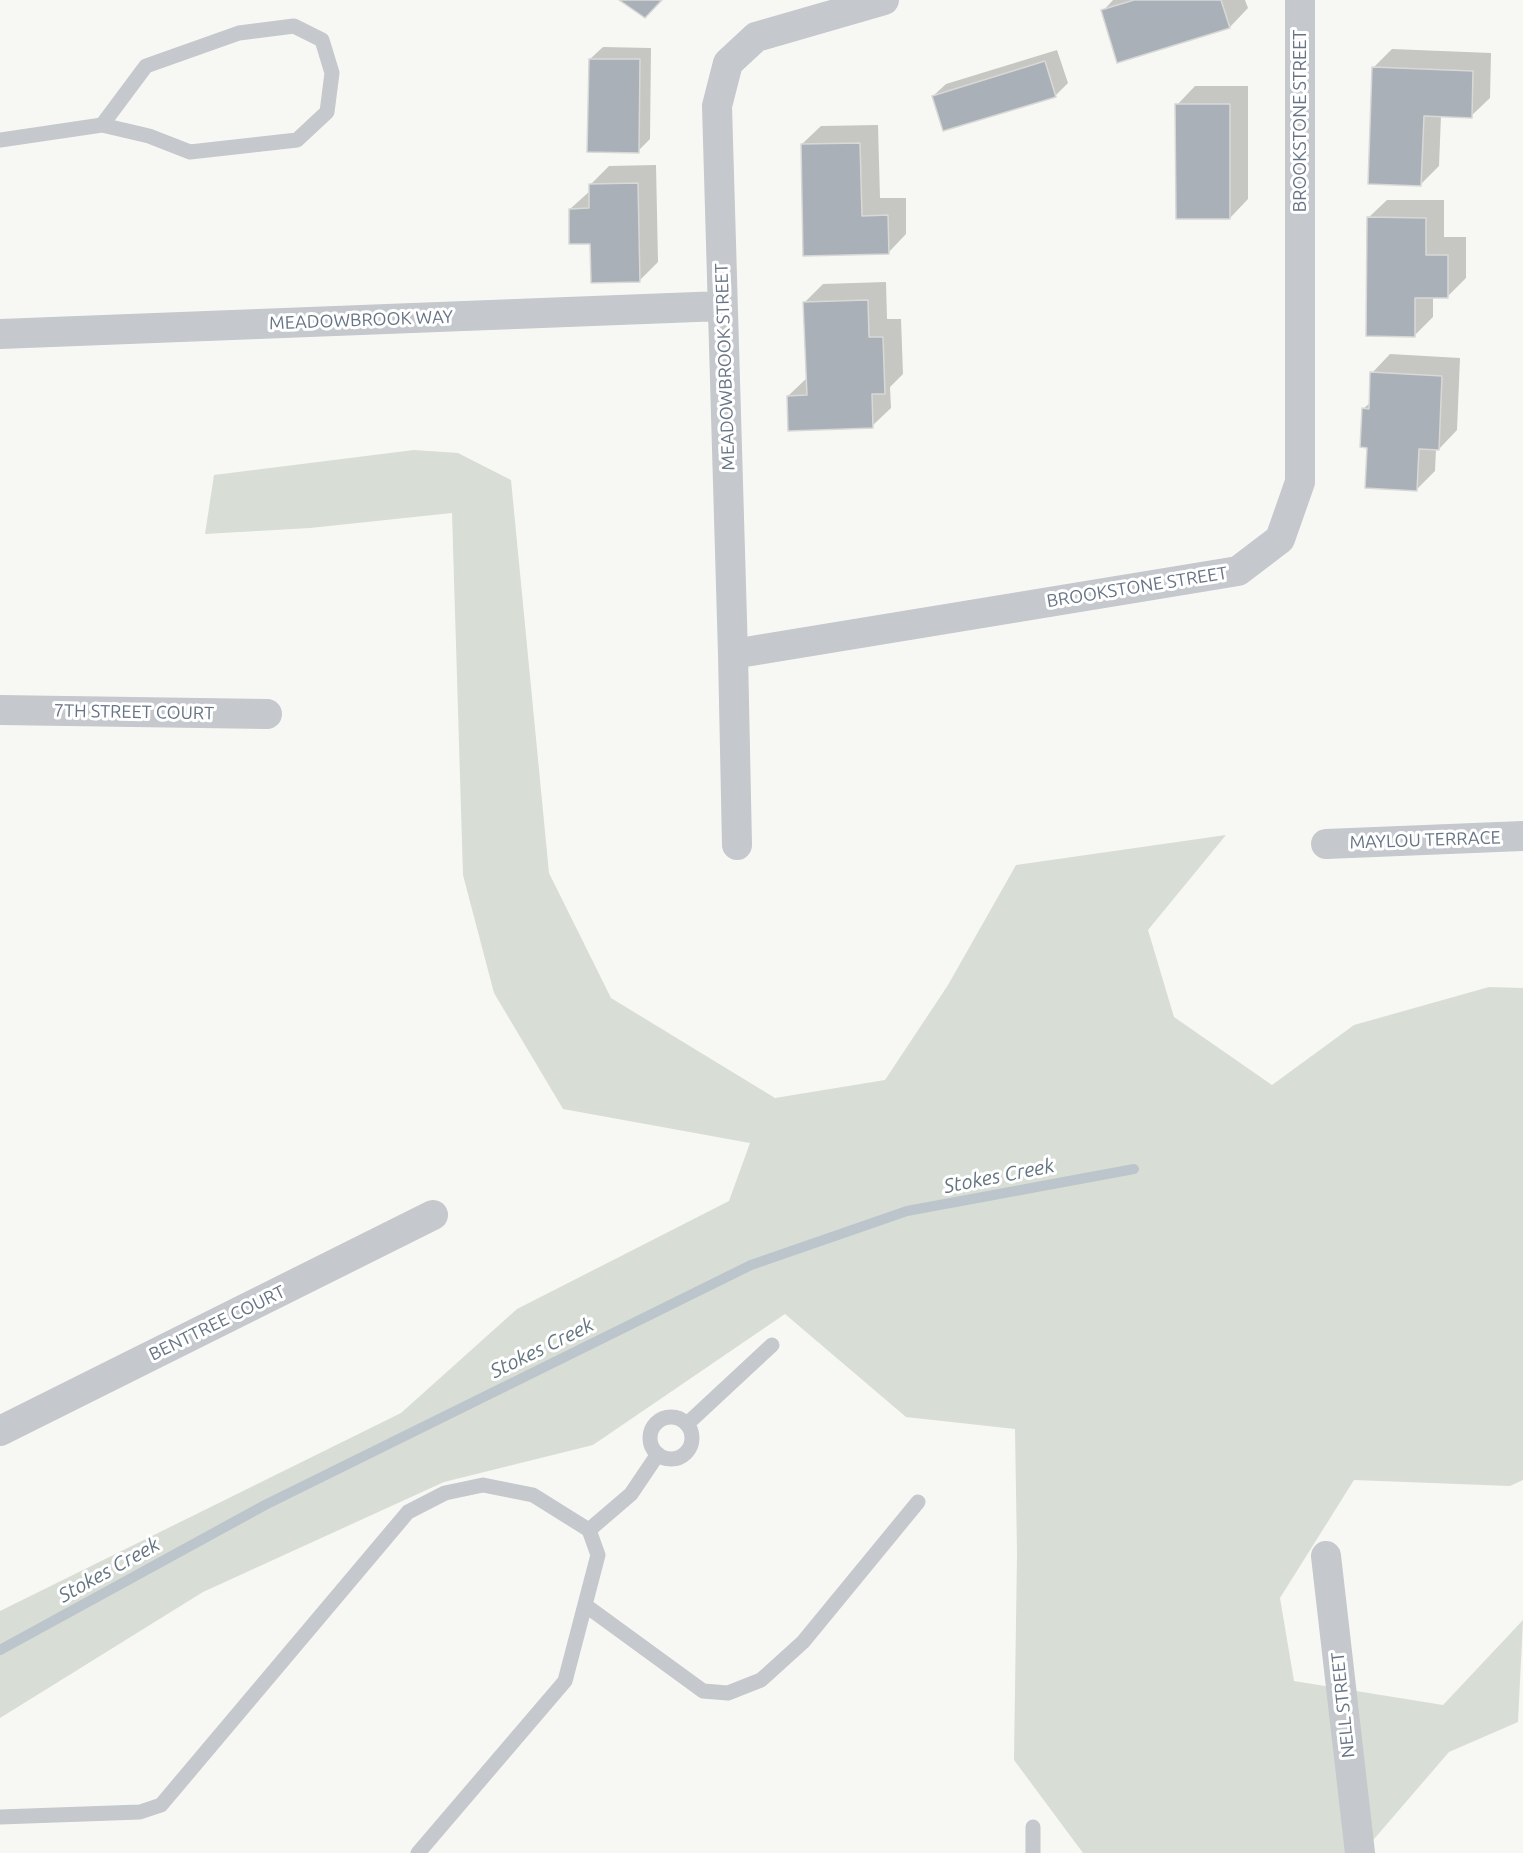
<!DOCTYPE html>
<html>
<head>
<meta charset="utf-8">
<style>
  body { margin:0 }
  canvas { display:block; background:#f7f7f4 }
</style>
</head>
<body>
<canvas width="1523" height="1853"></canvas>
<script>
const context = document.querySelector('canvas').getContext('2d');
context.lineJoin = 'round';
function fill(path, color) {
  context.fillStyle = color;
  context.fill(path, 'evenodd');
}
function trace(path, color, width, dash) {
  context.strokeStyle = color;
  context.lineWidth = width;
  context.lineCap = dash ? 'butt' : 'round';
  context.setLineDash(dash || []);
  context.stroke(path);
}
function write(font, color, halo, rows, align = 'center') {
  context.font = font + ' Ubuntu,sans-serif';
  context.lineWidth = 6;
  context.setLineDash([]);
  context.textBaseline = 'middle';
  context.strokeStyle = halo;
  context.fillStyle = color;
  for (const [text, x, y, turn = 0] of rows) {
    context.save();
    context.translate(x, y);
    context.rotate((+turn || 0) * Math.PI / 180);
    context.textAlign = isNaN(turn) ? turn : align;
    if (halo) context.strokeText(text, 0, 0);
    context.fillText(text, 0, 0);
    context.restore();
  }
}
const green = new Path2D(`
  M 414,450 L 458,453 L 511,480 L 549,873 L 611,998 L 775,1098 L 885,1080 L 948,985 L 1016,865 L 1226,835 L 1148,930 L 1174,1017 L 1272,1085 L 1354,1025 L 1489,987 L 1523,988 L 1523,1480 L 1510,1486 L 1354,1480 L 1280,1598 L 1294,1681 L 1443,1705 L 1523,1620 L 1518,1722 L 1449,1752 L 1362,1853 L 1083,1853 L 1014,1760 L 1017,1553 L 1015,1429 L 906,1417 L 785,1314 L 593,1445 L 444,1482 L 203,1592 L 0,1718 L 0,1611 L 401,1413 L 517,1309 L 729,1201 L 750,1143 L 563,1109 L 494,993 L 463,875 L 452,513 L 310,528 L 205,534 L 214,475 Z`);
const shadow = new Path2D(`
  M 1113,0 L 1245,0 L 1248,8 L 1230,27 L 1103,11 Z
  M 603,47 L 651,48 L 650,139 L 638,151 L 590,59 Z
  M 1392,49 L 1491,53 L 1490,98 L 1471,116 L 1441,115 L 1439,166 L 1421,184 L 1373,68 Z
  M 1057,50 L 1068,83 L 1055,96 L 933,96 L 946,84 Z
  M 1195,86 L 1248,86 L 1248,199 L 1230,218 L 1177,105 Z
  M 878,125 L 880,198 L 906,198 L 906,234 L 888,253 L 802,144 L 821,126 Z
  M 656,165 L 658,262 L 639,281 L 591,242 L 570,209 L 590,191 L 590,185 L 609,166 Z
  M 1387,200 L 1444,200 L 1444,237 L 1466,237 L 1466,278 L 1447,297 L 1433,297 L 1433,317 L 1415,335 L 1368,218 Z
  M 886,282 L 887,319 L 901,319 L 903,374 L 890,387 L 891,408 L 872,426 L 788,396 L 808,377 L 804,303 L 823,284 Z
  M 1390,354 L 1460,358 L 1457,430 L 1439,449 L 1436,449 L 1435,471 L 1417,489 L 1369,446 L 1363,409 L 1371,402 L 1372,373 Z`);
const stream = new Path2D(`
  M 0,1650 L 265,1505 L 751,1265 L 907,1211 L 1134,1169`);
const building = new Path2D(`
  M 619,0 L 662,0 L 645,18 Z
  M 1134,0 L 1221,0 L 1230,28 L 1117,63 L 1101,10 Z
  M 589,59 L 640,59 L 639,153 L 587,152 Z
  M 1045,61 L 1056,97 L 943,131 L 932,96 Z
  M 1372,67 L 1473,71 L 1472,118 L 1424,116 L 1421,186 L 1368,184 Z
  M 1175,104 L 1230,104 L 1230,219 L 1176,219 Z
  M 860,143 L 862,216 L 888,215 L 889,254 L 803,256 L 801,144 Z
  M 638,183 L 640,282 L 591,283 L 590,244 L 569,244 L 569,209 L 589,208 L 589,184 Z
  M 1367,217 L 1426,218 L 1426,255 L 1448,255 L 1448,298 L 1415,298 L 1415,337 L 1366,336 Z
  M 868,300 L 869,337 L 883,337 L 885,394 L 872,394 L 873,428 L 788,431 L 787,396 L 807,395 L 803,302 Z
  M 1370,372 L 1442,376 L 1439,450 L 1419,449 L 1417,491 L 1365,488 L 1367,448 L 1360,447 L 1362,408 L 1369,409 Z`);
const lane = new Path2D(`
  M 0,140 L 102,125 L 149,136 L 190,152 L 297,140 L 327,112 L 332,73 L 322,40 L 294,26 L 239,33 L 146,66 L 102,125
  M650 1438a21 21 0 1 1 42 0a21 21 0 1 1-42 0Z
  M 687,1424 L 772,1345
  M 589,1530 L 631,1494 L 658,1454
  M 585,1605 L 703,1691 L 728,1693 L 761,1680 L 803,1642 L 918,1502
  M 0,1817 L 140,1812 L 161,1805 L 408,1512 L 445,1493 L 483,1485 L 533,1495 L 589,1530 L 598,1555 L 565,1681 L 418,1853
  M 1033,1827 L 1033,1853`);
const street = new Path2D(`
  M 0,334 L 722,306
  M 733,654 L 1238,571 L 1280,539 L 1300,482 L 1300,0
  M 0,710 L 267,714
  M 1326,844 L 1523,836
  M 737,845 L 733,654 L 717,106 L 728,63 L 756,37 L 884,0
  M 0,1431 L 433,1215
  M 1326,1556 L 1360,1853`);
const streetNames = [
  ["BROOKSTONE STREET",1300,121,-90],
  ["MEADOWBROOK WAY",361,320,-2],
  ["MEADOWBROOK STREET",725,367,-92],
  ["BROOKSTONE STREET",1137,587,-9],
  ["7TH STREET COURT",134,712,1],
  ["MAYLOU TERRACE",1425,840,-2],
  ["BENTTREE COURT",217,1323,-26],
  ["NELL STREET",1343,1705,-96]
];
const waterNames = [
  ["Stokes Creek",999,1176,-11],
  ["Stokes Creek",542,1348,-26],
  ["Stokes Creek",109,1570,-29]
];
fill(green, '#d8ded5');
fill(shadow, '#0003');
trace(stream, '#bcc5cb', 10);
fill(building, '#a9b0b7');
trace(building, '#d8d9d7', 1.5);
trace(lane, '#c5c8cc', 15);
trace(street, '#c5c8cc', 30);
write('18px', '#677485', '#fff', streetNames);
write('italic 20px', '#637580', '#fff', waterNames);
</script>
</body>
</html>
